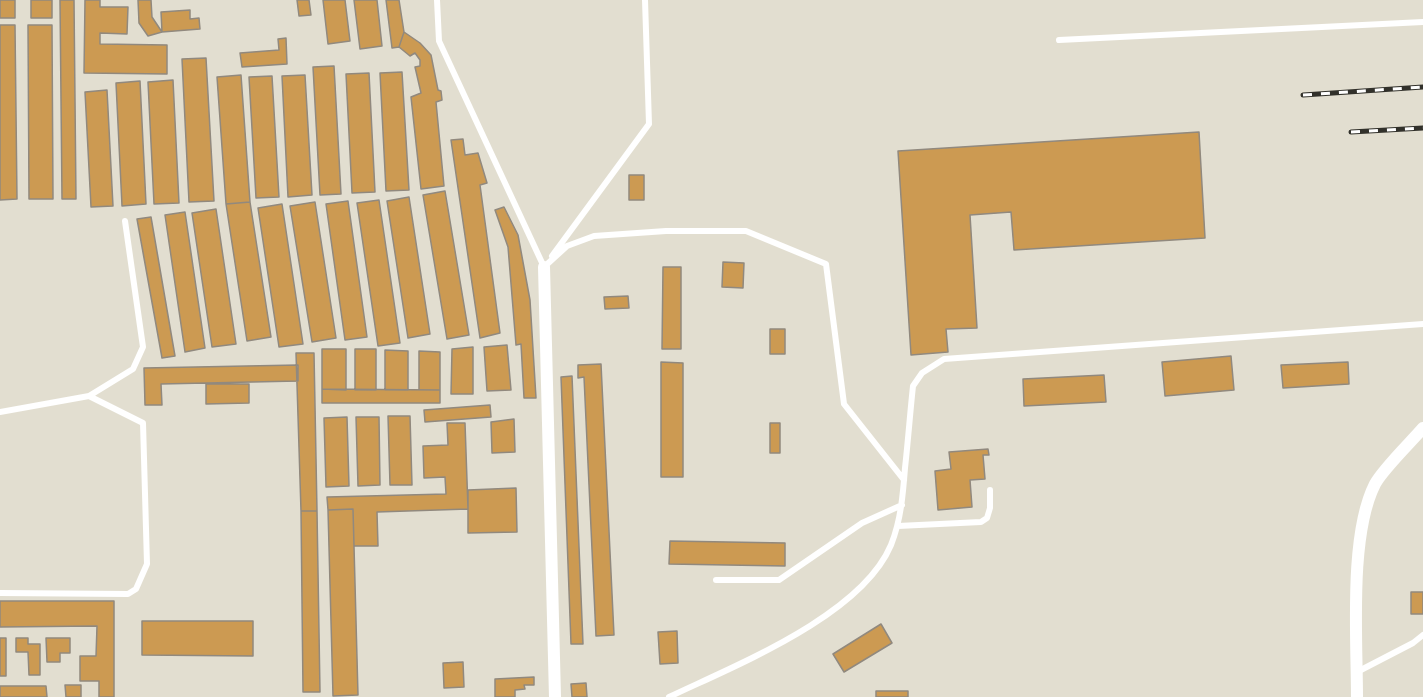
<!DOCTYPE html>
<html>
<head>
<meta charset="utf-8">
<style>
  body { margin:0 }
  canvas { display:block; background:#e2ded0 }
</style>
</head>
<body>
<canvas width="1423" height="697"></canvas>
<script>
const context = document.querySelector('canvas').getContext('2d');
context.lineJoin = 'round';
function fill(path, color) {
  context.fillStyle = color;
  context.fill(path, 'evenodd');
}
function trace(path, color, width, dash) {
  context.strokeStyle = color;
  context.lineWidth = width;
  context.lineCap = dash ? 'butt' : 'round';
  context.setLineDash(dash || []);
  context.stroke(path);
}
const building = new Path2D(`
  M 0,0 L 15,0 L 15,18 L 0,18 Z
  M 31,0 L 52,0 L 52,18 L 31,18 Z
  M 60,0 L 74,0 L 76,199 L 62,199 Z
  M 85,0 L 100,0 L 100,7 L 128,7 L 127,34 L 100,33 L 100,44 L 167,45 L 167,74 L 84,73 Z
  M 138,0 L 151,0 L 152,17 L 162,32 L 148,36 L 139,23 Z
  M 297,0 L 309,0 L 311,15 L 299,16 Z
  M 323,0 L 345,0 L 350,41 L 328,44 Z
  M 354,0 L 377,0 L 382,46 L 360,49 Z
  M 386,0 L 399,0 L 404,32 L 399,47 L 392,48 Z
  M 190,10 L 190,19 L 199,18 L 200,29 L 162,32 L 161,12 Z
  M 0,25 L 15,25 L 17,199 L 0,200 Z
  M 28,25 L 52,25 L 53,199 L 29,199 Z
  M 404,32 L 420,43 L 431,55 L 438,90 L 441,91 L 442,100 L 436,102 L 444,186 L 421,189 L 411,97 L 421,93 L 415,67 L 420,66 L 420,60 L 415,53 L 410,56 L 399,47 Z
  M 286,38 L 287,64 L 242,67 L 240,53 L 279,50 L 278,39 Z
  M 206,58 L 214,201 L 189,202 L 182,59 Z
  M 334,66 L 341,194 L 320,195 L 313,67 Z
  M 402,72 L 409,190 L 386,191 L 380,73 Z
  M 369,73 L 375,192 L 352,193 L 346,74 Z
  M 241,75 L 250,202 L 226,204 L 217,77 Z
  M 305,75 L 312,195 L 288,197 L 282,76 Z
  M 272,76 L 279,197 L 256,198 L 249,77 Z
  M 173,80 L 179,203 L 154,204 L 148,82 Z
  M 140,81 L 146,204 L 122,206 L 116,83 Z
  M 107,90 L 113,206 L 91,207 L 85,92 Z
  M 1199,132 L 1205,238 L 1014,250 L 1011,212 L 970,215 L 977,328 L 946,329 L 948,352 L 911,355 L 898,151 Z
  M 463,139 L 465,155 L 478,153 L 487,183 L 480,185 L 500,333 L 480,338 L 451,140 Z
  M 629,175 L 644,175 L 644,200 L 629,200 Z
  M 445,191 L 469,335 L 447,339 L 423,195 Z
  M 409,197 L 430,334 L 408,338 L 387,201 Z
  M 379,200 L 400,343 L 378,346 L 357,203 Z
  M 348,201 L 367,337 L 345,340 L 326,204 Z
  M 250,202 L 271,337 L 247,341 L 226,204 Z
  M 315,202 L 336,338 L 312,342 L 290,206 Z
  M 282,204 L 303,344 L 279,347 L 258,208 Z
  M 504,207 L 518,235 L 530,300 L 536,398 L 524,398 L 521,344 L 516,345 L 508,247 L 495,210 Z
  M 216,209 L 236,344 L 212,347 L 192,213 Z
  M 185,212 L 205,348 L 185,352 L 165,215 Z
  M 151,217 L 175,356 L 162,358 L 137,219 Z
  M 723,262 L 744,263 L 743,288 L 722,287 Z
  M 663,267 L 681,267 L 681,349 L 662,349 Z
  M 628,296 L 629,308 L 605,309 L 604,297 Z
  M 770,329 L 785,329 L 785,354 L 770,354 Z
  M 507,345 L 511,390 L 487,391 L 484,347 Z
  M 473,347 L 473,394 L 451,394 L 452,349 Z
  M 322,349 L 346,349 L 346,390 L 322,389 Z
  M 355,349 L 376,349 L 376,390 L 355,390 Z
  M 385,350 L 408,351 L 408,390 L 385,390 Z
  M 419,351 L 440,352 L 440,390 L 419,390 Z
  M 296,353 L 314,353 L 317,511 L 301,511 Z
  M 1231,356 L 1234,390 L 1165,396 L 1162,362 Z
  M 661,362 L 683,363 L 683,477 L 661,477 Z
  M 1348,362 L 1349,384 L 1283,388 L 1281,365 Z
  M 601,364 L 614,635 L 596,636 L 584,377 L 578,378 L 578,365 Z
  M 298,365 L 298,381 L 161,384 L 162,405 L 145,405 L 144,368 Z
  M 1104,375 L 1106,402 L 1024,406 L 1023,379 Z
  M 572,376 L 583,644 L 571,644 L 561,377 Z
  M 206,384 L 249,384 L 249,403 L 206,404 Z
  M 322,389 L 440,390 L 440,403 L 322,403 Z
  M 490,405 L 491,417 L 425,422 L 424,410 Z
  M 388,416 L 410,416 L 412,485 L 390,485 Z
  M 347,417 L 349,486 L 326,487 L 324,418 Z
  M 356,417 L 379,417 L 380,485 L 358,486 Z
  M 514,419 L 515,452 L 492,453 L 491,422 Z
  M 447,423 L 465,423 L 468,509 L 377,512 L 378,546 L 354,546 L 353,509 L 328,510 L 327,497 L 446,494 L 445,477 L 424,478 L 423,446 L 448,445 Z
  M 770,423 L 780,423 L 780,453 L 770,453 Z
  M 988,449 L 989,455 L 983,455 L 985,479 L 970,480 L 972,507 L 938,510 L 935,471 L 951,469 L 949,452 Z
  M 516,488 L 517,532 L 468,533 L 468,490 Z
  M 353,509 L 358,695 L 333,696 L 328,510 Z
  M 301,511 L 317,511 L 320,692 L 303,692 Z
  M 670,541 L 785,543 L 785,566 L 669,564 Z
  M 1411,592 L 1423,592 L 1423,614 L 1411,614 Z
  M 0,601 L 114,601 L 114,697 L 99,697 L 99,681 L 80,681 L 80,656 L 96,656 L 97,626 L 0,627 Z
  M 142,621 L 253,621 L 253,656 L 142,655 Z
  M 881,624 L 892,643 L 844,672 L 833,654 Z
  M 677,631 L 678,663 L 660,664 L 658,632 Z
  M 0,638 L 6,638 L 6,676 L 0,676 Z
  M 16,638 L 28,638 L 28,644 L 40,644 L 40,675 L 29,675 L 28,652 L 16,652 Z
  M 46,638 L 70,638 L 70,653 L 60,653 L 60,662 L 47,662 Z
  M 463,662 L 464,687 L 444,688 L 443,663 Z
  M 534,677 L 534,685 L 524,685 L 525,689 L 515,690 L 515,697 L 495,697 L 495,679 Z
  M 586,683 L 587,697 L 572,697 L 571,684 Z
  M 65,685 L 81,685 L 81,697 L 66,697 Z
  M 0,686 L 46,686 L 47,697 L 0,697 Z
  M 876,691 L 908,691 L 908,697 L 876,697 Z`);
const lane = new Path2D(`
  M 437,0 L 439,41 L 544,267
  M 1059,40 L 1423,22
  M 552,256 L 649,124 L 645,0
  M 544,267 L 567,246 L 594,236 L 666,231 L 746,231 L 826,264 L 844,404 L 904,480
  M 0,412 L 89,396 L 133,369 L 143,347 L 125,221
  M 898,526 L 981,522 L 987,518 L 990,508 L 990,490
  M 716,580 L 779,580 L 862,523 L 902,505
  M 0,593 L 128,594 L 136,589 L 147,564 L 143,423 L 89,396
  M 1357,672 L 1413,643 L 1423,635
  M 669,697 C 736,665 861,616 891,545 C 901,520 903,494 905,468 C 908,441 910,414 913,386 L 922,373 L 944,359 L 1423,324`);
const street = new Path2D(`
  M 544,267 L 555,697
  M 1357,697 C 1357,639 1349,535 1375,484 C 1383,469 1411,442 1423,428`);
const rail = new Path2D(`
  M 1303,95 L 1423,87
  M 1351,132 L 1423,128`);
fill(building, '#cc9a52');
trace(building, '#91897e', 1.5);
trace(lane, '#fff', 6);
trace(street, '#fff', 12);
trace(rail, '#32312b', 5);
trace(rail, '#fff', 3, [9]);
</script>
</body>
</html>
